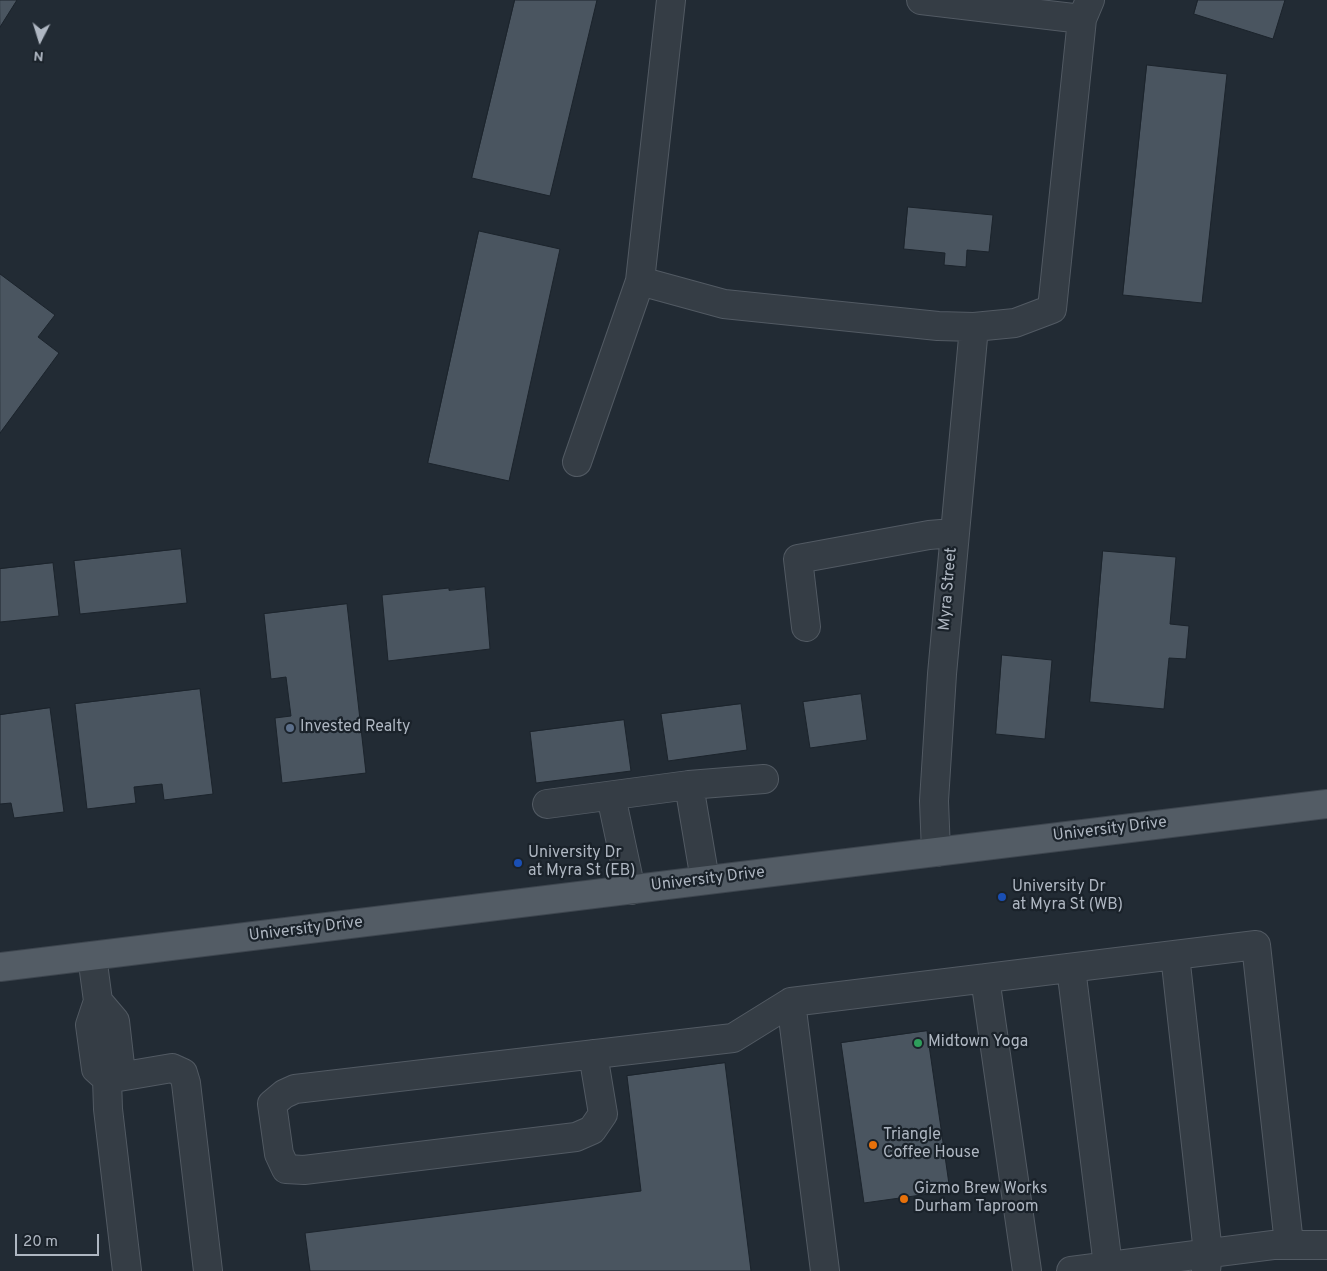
<!DOCTYPE html>
<html>
<head>
<meta charset="utf-8">
<style>
  body { margin:0 }
  #map { position:relative; width:1327px; height:1271px; overflow:hidden; background:#222b34; font-family:Overpass,sans-serif }
  canvas { display:block }
  .north { position:absolute; left:15px; top:15px; width:50px; height:50px; -webkit-text-stroke:4px #1a222a; paint-order:stroke; rotate:185deg; font-size:14px; font-weight:700; line-height:20px; text-align:center; color:#afb7c2 }
  .north::after { content:''; display:block; margin:auto; width:18px; height:22px; background:#afb7c2; clip-path:polygon(50% 0,100% 100%,50% 72%,0 100%) }
  .scale { position:absolute; left:15px; top:1234px; width:84px; height:22px; box-sizing:border-box; border:2px solid #afb7c2; border-top:0; padding-left:6px; font-size:15px; line-height:18px; white-space:nowrap; color:#afb7c2; -webkit-text-stroke:4px #1a222a; paint-order:stroke }
</style>
</head>
<body>
<div id="map">
<canvas width="1327" height="1271"></canvas>
<div class="north">N</div>
<div class="scale">20 m</div>
</div>
<script>
const context = document.querySelector('canvas').getContext('2d');
context.lineJoin = 'round';
function fill(path, color) {
  context.fillStyle = color;
  context.fill(path, 'evenodd');
}
function trace(path, color, width, dash) {
  context.strokeStyle = color;
  context.lineWidth = width;
  context.lineCap = dash ? 'butt' : 'round';
  context.setLineDash(dash || []);
  context.stroke(path);
}
function write(font, color, halo, rows, align = 'center') {
  context.font = font + ' Overpass,sans-serif';
  context.lineWidth = 4.5;
  context.setLineDash([]);
  context.textBaseline = 'middle';
  context.strokeStyle = halo;
  context.fillStyle = color;
  for (const [text, x, y, turn = 0] of rows) {
    context.save();
    context.translate(x, y);
    context.rotate((+turn || 0) * Math.PI / 180);
    context.textAlign = isNaN(turn) ? turn : align;
    if (halo) context.strokeText(text, 0, 0);
    context.fillText(text, 0, 0);
    context.restore();
  }
}
const building = new Path2D(`
  M 0,0 L 17,0 L 0,27 Z
  M 515,0 L 597,0 L 550,196 L 472,178 Z
  M 1198,0 L 1285,0 L 1273,39 L 1194,14 Z
  M 1147,65 L 1227,74 L 1202,303 L 1123,295 Z
  M 908,207 L 993,215 L 989,252 L 967,250 L 966,267 L 944,265 L 945,253 L 904,249 Z
  M 479,231 L 560,249 L 509,481 L 428,463 Z
  M 0,274 L 55,315 L 38,337 L 59,353 L 0,433 Z
  M 181,549 L 187,603 L 80,614 L 74,561 Z
  M 1103,551 L 1176,557 L 1170,624 L 1189,626 L 1186,659 L 1169,658 L 1164,709 L 1090,702 Z
  M 53,563 L 59,616 L 0,622 L 0,569 Z
  M 485,587 L 490,649 L 388,661 L 382,595 L 449,588 L 449,590 Z
  M 347,604 L 366,773 L 282,783 L 275,718 L 291,716 L 286,677 L 271,679 L 264,614 Z
  M 1002,655 L 1052,660 L 1045,739 L 996,734 Z
  M 200,689 L 213,794 L 164,800 L 162,784 L 134,787 L 136,803 L 87,809 L 75,704 Z
  M 861,694 L 867,740 L 810,748 L 803,702 Z
  M 741,704 L 747,750 L 668,761 L 661,714 Z
  M 50,708 L 64,812 L 14,818 L 11,803 L 0,804 L 0,715 Z
  M 624,720 L 631,771 L 536,783 L 530,732 Z
  M 927,1031 L 950,1191 L 864,1203 L 841,1043 Z
  M 725,1063 L 751,1271 L 310,1271 L 305,1233 L 641,1191 L 627,1076 Z`);
const minor = new Path2D(`
  M 921,0 L 1082,19
  M 640,281 L 724,304 L 938,326 L 974,327 L 1015,323 L 1052,309 L 1082,19 L 1090,0
  M 577,462 L 640,281 L 671,0
  M 806,627 L 798,559 L 929,535 L 953,533
  M 689,785 L 764,779
  M 611,796 L 631,890
  M 547,804 L 689,785 L 705,880
  M 936,852 L 934,801 L 942,674 L 974,327
  M 1175,955 L 1208,1253 L 1206,1271
  M 92,956 L 98,1001 L 90,1025 L 96,1069 L 107,1079 L 120,1065 L 115,1021 L 98,1001
  M 1071,968 L 1108,1266
  M 985,978 L 1027,1271
  M 593,1054 L 603,1114 L 592,1130 L 576,1137 L 304,1170 L 286,1169 L 279,1154 L 272,1104 L 284,1094 L 295,1089 L 733,1038 L 791,1002
  M 127,1271 L 108,1109 L 107,1079 L 172,1068 L 183,1073 L 186,1083 L 208,1271
  M 825,1271 L 791,1002 L 1256,945 L 1289,1244
  M 1071,1271 L 1273,1245 L 1327,1245`);
const major = new Path2D(`
  M 0,967 L 1327,804`);
const markers = [
  [290,728,5,"#5c6f8a"],
  [518,863,5,"#1a4fb4"],
  [1002,897,5,"#1a4fb4"],
  [918,1043,5,"#2e9e5b"],
  [873,1145,5,"#e8710a"],
  [904,1199,5,"#e8710a"]
];
const streetNames = [
  ["Myra Street",949,589,-85],
  ["University Drive",1110,830,-7],
  ["University Drive",708,880,-7],
  ["University Drive",306,930,-7]
];
const poiNames = [
  ["Invested Realty",300,728],
  ["University Dr",528,854],
  ["at Myra St (EB)",528,872],
  ["University Dr",1012,888],
  ["at Myra St (WB)",1012,906],
  ["Midtown Yoga",928,1043],
  ["Triangle",883,1136],
  ["Coffee House",883,1154],
  ["Gizmo Brew Works",914,1190],
  ["Durham Taproom",914,1208]
];
fill(building, '#4a5560');
trace(building, '#1c242c', 1);
trace(minor, '#525a63', 30);
trace(major, '#3e464f', 30);
trace(minor, '#353d45', 28);
trace(major, '#535c65', 28);
for (const [x, y, r, color] of markers) {
  const dot = new Path2D();
  dot.arc(x, y, r, 0, 2 * Math.PI);
  context.fillStyle = color;
  context.fill(dot);
  trace(dot, '#1a222a', 2);
}
write('16px', '#afb7c2', '#1a222a', streetNames);
write('16px', '#afb7c2', '#1a222a', poiNames, 'left');
</script>
</body>
</html>
